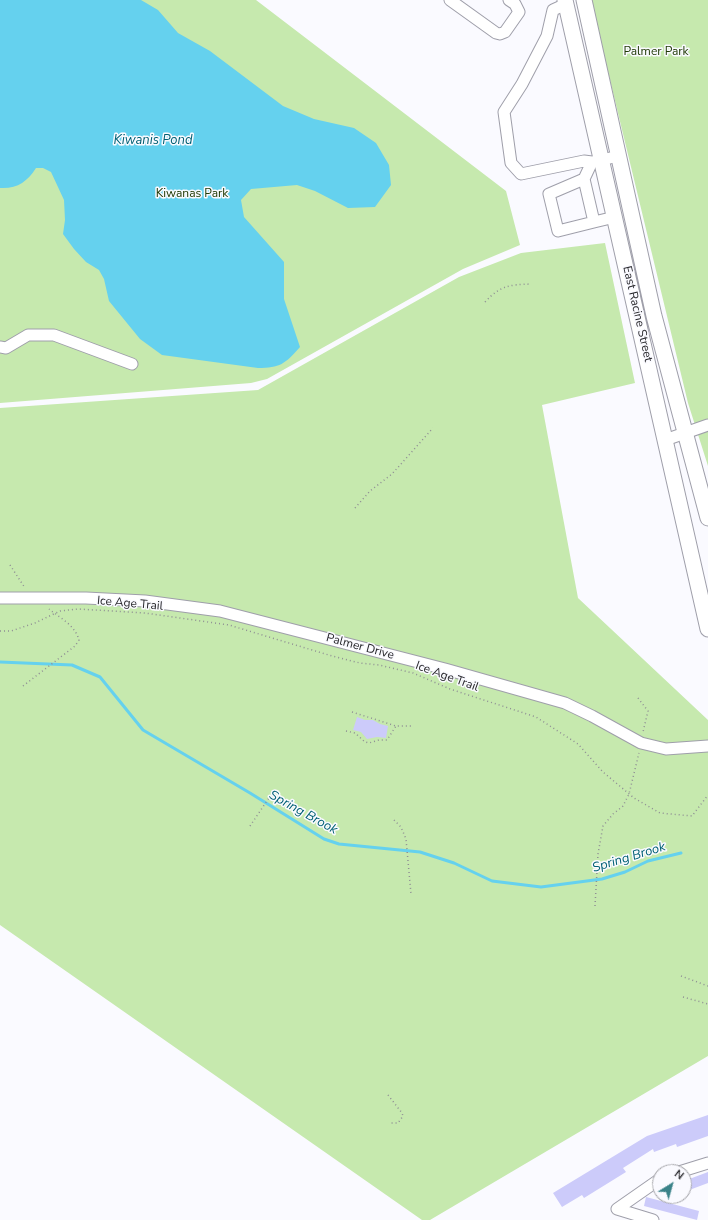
<!DOCTYPE html>
<html>
<head>
<meta charset="utf-8">
<style>
  body { margin:0 }
  #map { position:relative; width:708px; height:1220px; overflow:hidden; background:#fafaff; font-family:"Nunito Sans",sans-serif }
  canvas { display:block }
  .north { position:absolute; left:652px; top:1164px; width:40px; height:40px; box-sizing:border-box; background:#fafaff; border:1px solid #a6a6ab; border-radius:50%; rotate:37deg; font-size:11px; font-weight:700; line-height:16px; text-align:center; color:#28282c }
  .north::after { content:''; display:block; margin:auto; width:14px; height:18px; background:#3b8389; clip-path:polygon(50% 0,100% 100%,50% 72%,0 100%) }
</style>
</head>
<body>
<div id="map">
<canvas width="708" height="1220"></canvas>
<div class="north">N</div>
</div>
<script>
const context = document.querySelector('canvas').getContext('2d');
context.lineJoin = 'round';
function fill(path, color) {
  context.fillStyle = color;
  context.fill(path, 'evenodd');
}
function trace(path, color, width, dash) {
  context.strokeStyle = color;
  context.lineWidth = width;
  context.lineCap = dash ? 'butt' : 'round';
  context.setLineDash(dash || []);
  context.stroke(path);
}
function write(font, color, halo, rows, align = 'center') {
  context.font = font + ' "Nunito Sans",sans-serif';
  context.lineWidth = 3;
  context.setLineDash([]);
  context.textBaseline = 'middle';
  context.strokeStyle = halo;
  context.fillStyle = color;
  for (const [text, x, y, turn = 0] of rows) {
    context.save();
    context.translate(x, y);
    context.rotate((+turn || 0) * Math.PI / 180);
    context.textAlign = isNaN(turn) ? turn : align;
    if (halo) context.strokeText(text, 0, 0);
    context.fillText(text, 0, 0);
    context.restore();
  }
}
const green = new Path2D(`
  M 0,0 L 256,0 L 506,191 L 520,245 L 463,269 L 267,379 L 251,383 L 0,403 Z
  M 592,0 L 708,0 L 708,466 L 688,403 L 596,22 Z
  M 605,243 L 635,383 L 542,405 L 578,598 L 708,720 L 708,1056 L 430,1220 L 422,1220 L 0,925 L 0,408 L 258,390 L 459,277 L 521,253 Z`);
const water = new Path2D(`
  M 0,0 L 141,0 L 158,10 L 178,33 L 210,51 L 283,106 L 314,119 L 354,128 L 376,143 L 389,165 L 391,185 L 375,207 L 348,208 L 315,191 L 297,185 L 251,189 L 241,200 L 244,217 L 284,262 L 284,299 L 300,347 C 285,364 280,368 258,368 L 162,355 L 140,339 L 109,301 L 104,279 L 99,270 L 86,262 L 74,249 L 63,234 L 65,220 L 64,200 L 51,172 L 43,168 L 36,168 C 27,182 17,189 0,188 Z`);
const stream = new Path2D(`
  M 0,662 L 72,665 L 100,677 L 143,730 L 250,793 L 324,839 L 339,844 L 420,852 L 454,863 L 492,881 L 541,887 L 602,879 L 625,872 L 648,861 L 681,853`);
const building = new Path2D(`
  M 357,717 L 365,720 L 373,720 L 380,724 L 388,726 L 386,738 L 377,737 L 367,739 L 361,732 L 353,730 Z
  M 708,1115 L 708,1136 L 677,1147 L 676,1144 L 654,1152 L 653,1149 L 623,1168 L 626,1172 L 584,1198 L 582,1195 L 562,1207 L 553,1193 L 647,1136 Z
  M 708,1172 L 708,1183 L 684,1192 L 684,1181 Z
  M 646,1197 L 699,1211 L 697,1220 L 644,1206 Z`);
const path = new Path2D(`
  M 485,302 C 501,285 509,285 531,284
  M 355,508 L 370,491 L 392,474 L 433,428
  M 10,565 L 25,588
  M 0,631 L 11,631 L 35,623 L 60,611 L 78,609 L 145,613 L 229,625 L 332,656 L 360,663 L 379,665 L 413,673 L 450,689 L 536,717 L 578,744 L 603,772 L 634,798 L 660,813 L 692,816 L 708,795
  M 23,686 L 75,646 L 79,640 C 75,625 60,618 49,609
  M 638,698 L 648,711 L 643,732
  M 352,712 L 396,726 L 412,726
  M 346,731 L 355,733 L 365,742 L 369,743 L 379,740 L 387,740 L 396,726
  M 394,820 L 401,827 L 406,839 L 411,894
  M 250,826 L 273,792
  M 595,906 L 598,854 L 603,826 L 613,814 L 623,806 L 629,794 L 639,753
  M 681,976 L 708,986
  M 683,997 L 708,1004
  M 388,1095 L 402,1113 L 403,1116 L 398,1123 L 389,1123`);
const minor = new Path2D(`
  M 450,0 L 496,33 L 500,34 L 505,32 L 519,12 L 515,4 L 509,0
  M 566,4 L 553,10 L 547,36 L 522,84 L 504,112 L 511,163 L 521,174 L 584,161 L 592,162 L 619,156
  M 592,162 L 584,179 L 594,222 L 615,217
  M 584,179 L 549,194 L 558,231 L 594,222
  M 0,347 L 6,348 L 28,335 L 54,335 L 132,364
  M 665,440 L 708,425
  M 0,598 L 86,598 L 145,601 L 220,611 L 445,669 L 565,703 L 592,716 L 641,743 L 666,749 L 708,746
  M 679,1172 L 708,1163
  M 653,1220 L 617,1209 L 660,1179`);
const major = new Path2D(`
  M 565,0 L 708,629
  M 584,0 L 654,316 L 708,518`);
const parkNames = [
  ["Palmer Park",656,52],
  ["Kiwanas Park",192,194]
];
const streetNames = [
  ["East Racine Street",637,314,77],
  ["Ice Age Trail",130,604,5],
  ["Palmer Drive",360,647,15],
  ["Ice Age Trail",447,677,20]
];
const waterNames = [
  ["Kiwanis Pond",153,141],
  ["Spring Brook",303,813,29],
  ["Spring Brook",629,858,-17]
];
fill(green, '#c6e9ae');
fill(water, '#65d1ee');
trace(stream, '#65d1ee', 3);
fill(building, '#cccbfa');
trace(minor, '#9f9faa', 13);
trace(major, '#9f9faa', 17);
trace(path, '#8f8f94', 1.5, [1, 3]);
trace(minor, '#fff', 11);
trace(major, '#fff', 15);
write('12px', '#203a06', '#fafaff', parkNames);
write('12px', '#28282c', '#fafaff', streetNames);
write('italic 13px', '#006074', '#fafaff', waterNames);
</script>
</body>
</html>
